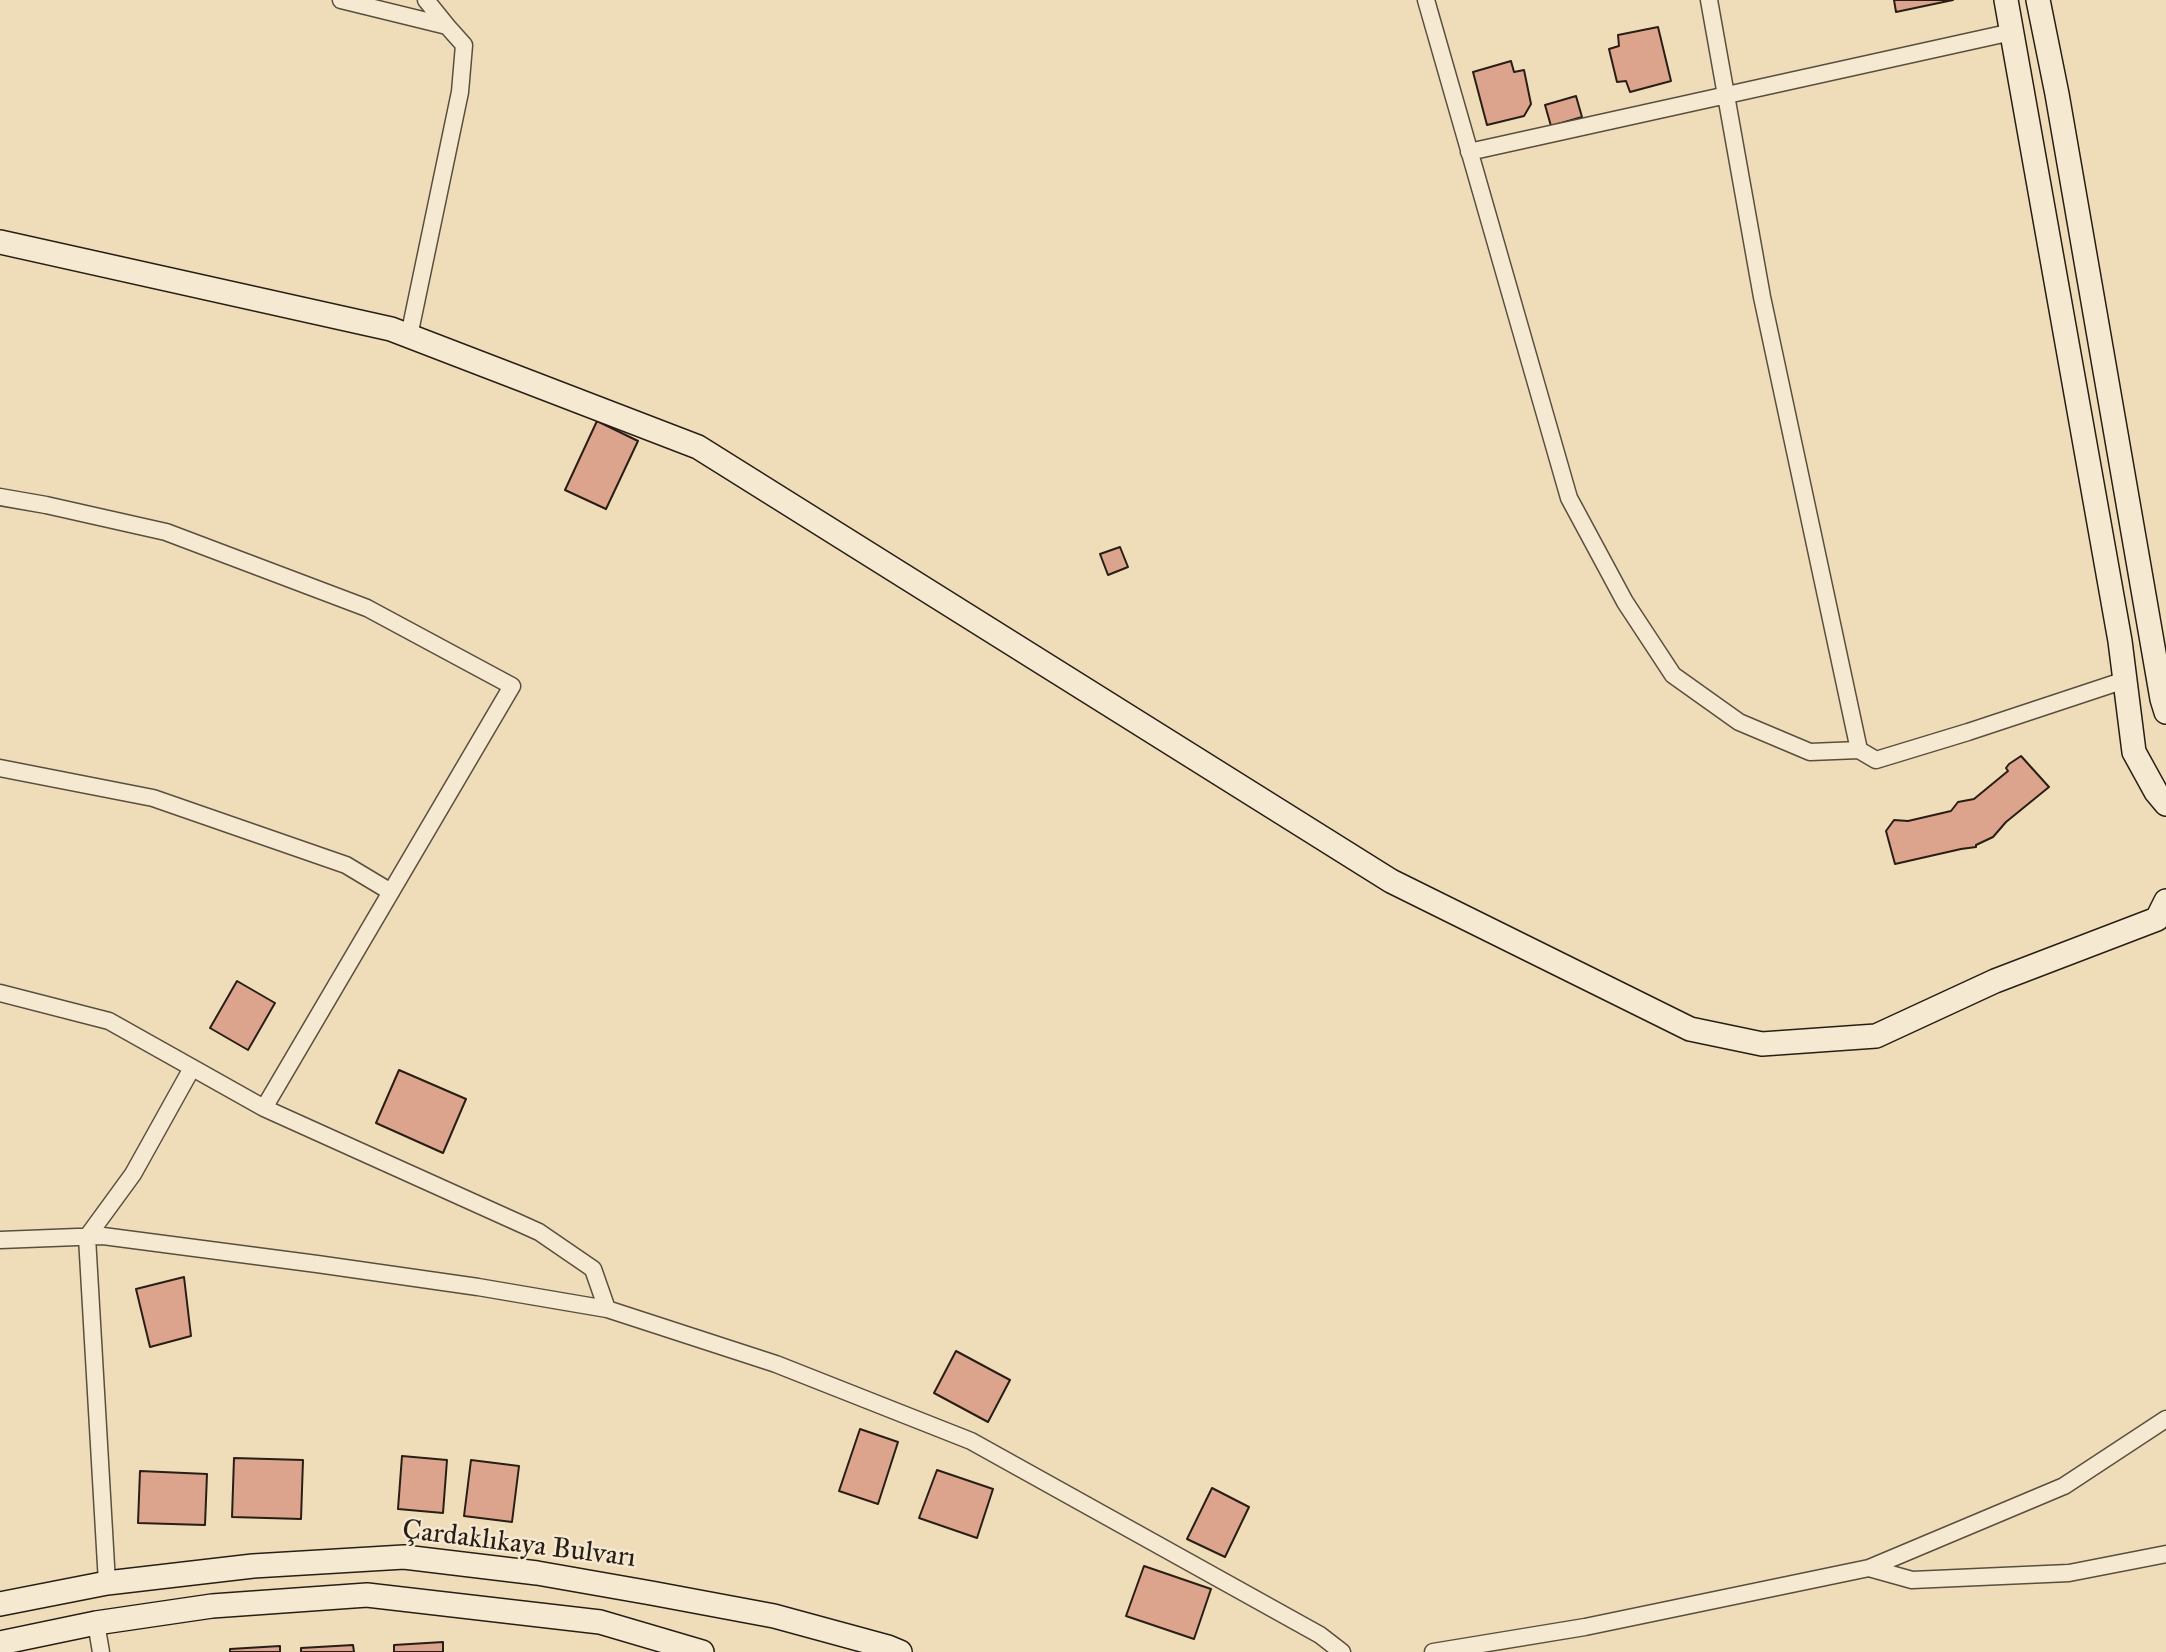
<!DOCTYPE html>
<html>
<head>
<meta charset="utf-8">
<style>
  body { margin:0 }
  canvas { display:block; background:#efddb9 }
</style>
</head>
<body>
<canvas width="2166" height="1652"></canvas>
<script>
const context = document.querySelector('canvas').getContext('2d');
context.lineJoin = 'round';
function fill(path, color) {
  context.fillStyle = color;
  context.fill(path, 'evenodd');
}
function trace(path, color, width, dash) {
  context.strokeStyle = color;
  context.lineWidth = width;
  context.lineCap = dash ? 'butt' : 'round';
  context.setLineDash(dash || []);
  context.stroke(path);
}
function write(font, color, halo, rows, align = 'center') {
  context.font = font + ' "IM FELL Great Primer",serif';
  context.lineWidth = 5;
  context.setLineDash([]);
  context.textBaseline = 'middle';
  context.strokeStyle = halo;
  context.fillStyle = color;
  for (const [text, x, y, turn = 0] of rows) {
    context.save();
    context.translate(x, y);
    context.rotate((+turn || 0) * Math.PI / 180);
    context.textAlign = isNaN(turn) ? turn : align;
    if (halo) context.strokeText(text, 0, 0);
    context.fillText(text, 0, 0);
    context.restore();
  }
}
const building = new Path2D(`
  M 1894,0 L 1953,0 L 1896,12 Z
  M 1658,27 L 1671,81 L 1630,92 L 1626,81 L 1617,82 L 1609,49 L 1619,46 L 1618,35 Z
  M 1511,61 L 1514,72 L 1524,70 L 1531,104 L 1524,116 L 1487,125 L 1473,72 Z
  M 1576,96 L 1582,117 L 1551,126 L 1545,105 Z
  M 597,421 L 638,441 L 606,509 L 565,490 Z
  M 1120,547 L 1128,567 L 1108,575 L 1100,554 Z
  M 2021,756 L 2049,787 L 2006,822 L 1993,837 L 1976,845 L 1976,847 L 1961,849 L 1895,864 L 1886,831 L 1894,820 L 1908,821 L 1951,811 L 1958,802 L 1974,799 L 2008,771 L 2006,768 L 2009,764 Z
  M 237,981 L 275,1003 L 248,1050 L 210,1028 Z
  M 399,1070 L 466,1099 L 443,1153 L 376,1123 Z
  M 184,1277 L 191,1336 L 150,1347 L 136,1289 Z
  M 956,1351 L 1010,1380 L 988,1422 L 934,1393 Z
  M 860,1429 L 898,1442 L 878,1504 L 839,1491 Z
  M 402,1456 L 447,1460 L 443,1513 L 398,1509 Z
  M 234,1458 L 303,1460 L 301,1519 L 232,1517 Z
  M 471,1460 L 519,1466 L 512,1522 L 464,1516 Z
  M 937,1470 L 993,1489 L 977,1538 L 919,1518 Z
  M 140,1471 L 207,1474 L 205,1525 L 138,1523 Z
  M 1212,1488 L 1249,1507 L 1225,1557 L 1187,1539 Z
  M 1144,1566 L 1211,1589 L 1194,1639 L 1126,1616 Z
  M 443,1642 L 443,1652 L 394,1652 L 394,1645 Z
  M 353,1645 L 354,1652 L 301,1652 L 301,1648 Z
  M 280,1646 L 280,1652 L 230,1652 L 230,1649 Z`);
const street = new Path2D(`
  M 341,0 L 447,26 L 464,45 L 460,92 L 409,336
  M 426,0 L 447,26
  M 1426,0 L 1569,498 L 1625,602 L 1673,675 L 1739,722 L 1810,752 L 1859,750
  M 1709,0 L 1762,297 L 1859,750 L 1876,760 L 1968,732 L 2125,680
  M 1469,152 L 2012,32
  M 0,497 L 46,505 L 166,532 L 367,608 L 512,686 L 264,1108
  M 0,768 L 153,798 L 346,865 L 391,892
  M 0,993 L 109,1021 L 264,1108 L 539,1232 L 593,1269 L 607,1309
  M 0,1240 L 103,1236 L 317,1264 L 478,1287 L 607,1309 L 776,1364 L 971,1441 L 1320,1635 L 1342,1652
  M 1869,1568 L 1912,1580 L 2069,1573 L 2166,1554
  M 107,1583 L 87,1237 L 133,1174 L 192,1068
  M 96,1623 L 101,1652
  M 1433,1652 L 1585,1627 L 1869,1568 L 2064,1486 L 2166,1419`);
const secondary = new Path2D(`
  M 2006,0 L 2120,641 L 2134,752 L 2156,792 L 2166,804
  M 2038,0 L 2057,94 L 2162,699 L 2166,712
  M 0,242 L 391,329 L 698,447 L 1391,881 L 1690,1029 L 1762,1044 L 1876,1036 L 1995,981 L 2157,919 L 2166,901
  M 0,1604 L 107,1583 L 253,1566 L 404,1557 L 537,1573 L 651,1593 L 774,1616 L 888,1647 L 900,1652
  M 0,1643 L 96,1623 L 212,1606 L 367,1595 L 600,1622 L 702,1652`);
const streetNames = [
  ["Çardaklıkaya Bulvarı",519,1545,7]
];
fill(building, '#dca48c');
trace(building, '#281e15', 2);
trace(street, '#5a4e3e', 19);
trace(secondary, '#281e15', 26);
trace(street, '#f5e9d2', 16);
trace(secondary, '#f5e9d2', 23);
write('28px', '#281e15', '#f5e9d2', streetNames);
</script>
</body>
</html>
